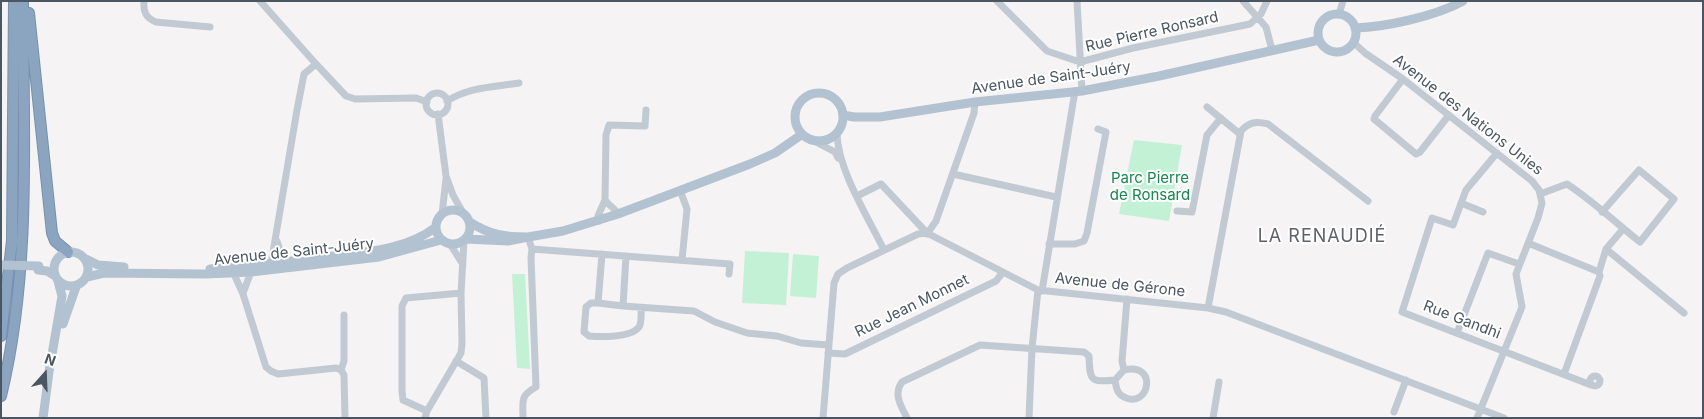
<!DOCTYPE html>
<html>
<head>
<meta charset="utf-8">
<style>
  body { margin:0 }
  #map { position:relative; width:1704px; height:419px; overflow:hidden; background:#f5f3f3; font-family:Inter,sans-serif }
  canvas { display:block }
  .frame { position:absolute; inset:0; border:2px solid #4a5661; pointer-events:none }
  .north { position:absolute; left:20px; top:349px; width:50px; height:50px; -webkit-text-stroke:4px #fff; paint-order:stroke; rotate:20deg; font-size:14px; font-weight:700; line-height:20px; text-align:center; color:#4a5661 }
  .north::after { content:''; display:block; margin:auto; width:18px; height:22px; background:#4a5661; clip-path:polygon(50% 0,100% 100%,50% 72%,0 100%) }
</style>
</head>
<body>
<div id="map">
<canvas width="1704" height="419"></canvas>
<div class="frame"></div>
<div class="north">N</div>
</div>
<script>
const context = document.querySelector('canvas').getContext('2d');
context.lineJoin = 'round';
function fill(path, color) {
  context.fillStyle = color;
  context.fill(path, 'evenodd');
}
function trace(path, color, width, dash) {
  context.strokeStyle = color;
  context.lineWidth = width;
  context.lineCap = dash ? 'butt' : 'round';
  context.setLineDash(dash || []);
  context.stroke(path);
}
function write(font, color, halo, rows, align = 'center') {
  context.font = font + ' Inter,sans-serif';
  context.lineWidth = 4;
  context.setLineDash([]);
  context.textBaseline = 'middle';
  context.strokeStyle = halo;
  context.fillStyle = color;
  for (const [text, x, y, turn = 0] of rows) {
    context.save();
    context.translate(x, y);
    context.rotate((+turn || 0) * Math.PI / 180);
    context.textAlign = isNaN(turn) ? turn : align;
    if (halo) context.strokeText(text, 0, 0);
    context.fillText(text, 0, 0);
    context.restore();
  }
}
const green = new Path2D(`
  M 1134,140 L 1182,145 L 1169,221 L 1119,214 Z
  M 745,251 L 789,253 L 786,305 L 742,303 Z
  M 793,254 L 819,256 L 816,298 L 790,296 Z
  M 512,274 L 525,274 L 530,369 L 517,368 Z`);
const minor = new Path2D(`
  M 144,1 C 143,12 146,18 156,22 L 210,27
  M 260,1 L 316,64 L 304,74 L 297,110 L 271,264
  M 997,1 L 1047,51 L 1080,62 L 1133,48 L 1250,24 L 1261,14 L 1267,1
  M 1077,1 L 1082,91
  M 1243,1 L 1266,27 L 1272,50
  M 1339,14 L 1343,1
  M 1353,42 L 1365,53 L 1403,79 L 1532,181 L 1539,190 L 1542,203 L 1538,218 L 1516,274 L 1522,307 L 1477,418
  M 316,64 L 346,96 L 355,99 L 416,98 L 427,102
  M 1403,79 L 1375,116 L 1374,119 L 1416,154 L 1420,152 L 1449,115
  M426 104a11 11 0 1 1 22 0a11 11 0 1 1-22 0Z
  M 447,101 C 469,87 494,87 519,83
  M 1207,107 L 1240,134
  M 438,114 L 446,176 L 453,195 L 462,211
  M 837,134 C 838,170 868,217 884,250
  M 814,141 L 835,152 L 838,158
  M 1497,153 L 1466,190 L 1453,225 L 1432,218 L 1402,312 L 1591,385
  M 953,174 L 1056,197
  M 680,190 L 687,209 L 682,260
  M 1540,194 L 1567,184 C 1593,201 1616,223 1640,242 L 1674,199 L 1639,170 L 1602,212
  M 857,196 L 881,184 L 927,233 L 1038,290 L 1208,308 L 1226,312 L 1504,418
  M 605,200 C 609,206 615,208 618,214
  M 1461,203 L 1483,212
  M 1177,211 L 1192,212 L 1207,135 L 1221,118
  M 442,214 L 446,179
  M 599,221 L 598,216 L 605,200 L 606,135 L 609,125 L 645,126 L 646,110
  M 927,234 L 936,221 L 974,113 L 975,102
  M 528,237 L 532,249 L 730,264 L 729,274
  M 277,241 L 284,263
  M 1528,243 L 1599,272 L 1600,276 L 1564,374
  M 450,244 L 462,263
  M 1049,244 L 1075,244 L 1084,241 L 1087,233 L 1106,132 L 1098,129
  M 1606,249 L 1684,313
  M 602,254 L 598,303 L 591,303 L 586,307 L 584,332 L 589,336 C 600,337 631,338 639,327 C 642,323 641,313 641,308
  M 626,256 L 623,306 L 694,311 L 715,322 L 747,333 L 777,336 L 801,343 L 829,345
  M 1599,272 L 1606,249 L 1623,229
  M 234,274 L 243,294 L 266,367 L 271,371 L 278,374 L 336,368 L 341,370 L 344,375 L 345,418
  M 1042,291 L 1075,91
  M 243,293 L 251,272
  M 598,303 L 623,306
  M 1208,308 L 1241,131 C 1249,122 1256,121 1268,124 L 1368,201
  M 1457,333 L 1488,253 L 1519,264
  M 828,353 L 845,354 L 996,281 L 1003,272
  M 456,361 L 484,378 L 486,418
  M 341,370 L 344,361 L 344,315
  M1590 381a5 5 0 1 1 10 0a5 5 0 1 1-10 0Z
  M 1115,380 C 1116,387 1117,394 1124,397 C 1149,410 1159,362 1124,370
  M 427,411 L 403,400 L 402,391 L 402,306 L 406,298 L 461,293
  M 1394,412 L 1406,380
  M 425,418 L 427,411 L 461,353 L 462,344 L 461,293 L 464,241
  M 523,418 C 523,400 520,396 536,387 L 531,258 L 532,249
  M 823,418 L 834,283 L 838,274 L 847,268 L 918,234 L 927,233
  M 907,418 C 901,406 893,394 902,382 L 980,345 L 1084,352 L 1089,356 C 1090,379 1089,383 1115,380 L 1124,370 L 1122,361 L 1127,299
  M 1029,418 L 1032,348 L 1038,290
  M 1213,418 L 1219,382`);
const major = new Path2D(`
  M1318 33a19 19 0 1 1 38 0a19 19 0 1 1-38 0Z
  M 1355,28 C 1386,27 1436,16 1463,1
  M795 117a24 24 0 1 1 48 0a24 24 0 1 1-48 0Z
  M 843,115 L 854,117 L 880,117 L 975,102 L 1082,91 L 1159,76 L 1319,40
  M436 227a17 17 0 1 1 34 0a17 17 0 1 1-34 0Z
  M 528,237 L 563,231 L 618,214 L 750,164 L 775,153 L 801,135
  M 466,239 L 508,241 L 528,237 C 506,237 489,235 470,222
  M54 269a17 17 0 1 1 34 0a17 17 0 1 1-34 0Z
  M 86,259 L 98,265 L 124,267
  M 210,269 C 249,266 287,262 325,257 C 363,252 405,251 436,227
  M 38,270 L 47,271 L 55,276
  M 87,277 L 104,273 L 205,274 L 251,272 L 379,257 L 441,240
  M 63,324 L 76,287
  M 43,418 L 49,372 L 62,296 L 58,281`);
const highway = new Path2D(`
  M 29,13 L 52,233 L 55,241 L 68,252
  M 1,336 L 12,241 L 14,1
  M 1,396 C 32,269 23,131 23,1`);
const majorBridge = new Path2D(`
  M 1,265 L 39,266`);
const streetNames = [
  ["Rue Pierre Ronsard",1152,32,-13],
  ["Avenue de Saint-Juéry",1051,78,-8],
  ["Avenue des Nations Unies",1468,115,38],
  ["Avenue de Saint-Juéry",294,252,-6],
  ["Avenue de Gérone",1120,285,6],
  ["Rue Jean Monnet",912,306,-26],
  ["Rue Gandhi",1462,320,21]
];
const parkNames = [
  ["Parc Pierre",1150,178],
  ["de Ronsard",1150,195]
];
const quarterNames = [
  ["LA RENAUDIÉ",1322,237]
];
fill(green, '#c3f1d5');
trace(highway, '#7690ad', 12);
trace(minor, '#c1cad2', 7);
trace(major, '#b3c2d1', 9);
trace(highway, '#8ba5c1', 10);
trace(majorBridge, '#b3c2d1', 9);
write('15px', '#4a5661', '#fff', streetNames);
write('15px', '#17864f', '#fff', parkNames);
context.letterSpacing = '1px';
write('18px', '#5f6368', '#fff', quarterNames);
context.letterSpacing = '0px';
</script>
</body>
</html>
